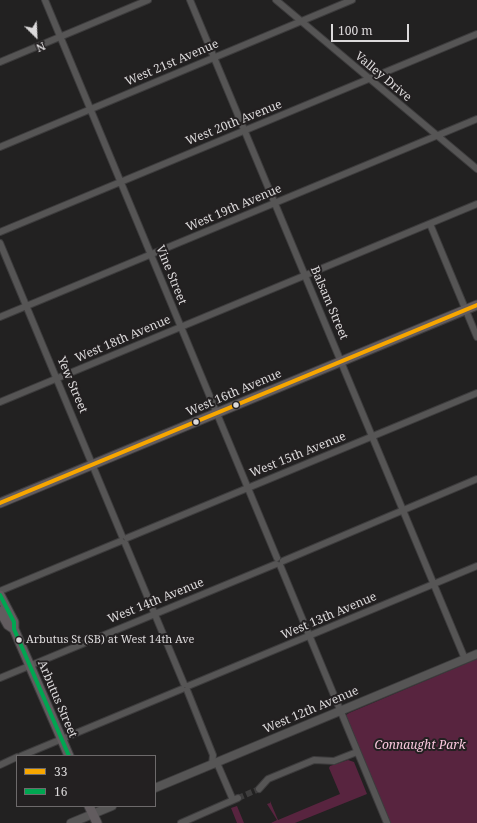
<!DOCTYPE html>
<html>
<head>
<meta charset="utf-8">
<style>
  body { margin:0 }
  #map { position:relative; width:477px; height:823px; overflow:hidden; background:#222121; font-family:"Noto Serif",serif }
  canvas { display:block }
  .legend { position:absolute; left:16px; top:755px; width:140px; height:52px; box-sizing:border-box; background:#232021; border:1px solid #6d6a6b; margin:0; padding:5px 7px; list-style:none; font-size:12px; color:#dcdadb }
  .legend li { display:flex; align-items:center; gap:8px; height:20px }
  .legend b { width:20px; border:1px solid #6d6a6b }
  .north { position:absolute; left:16px; top:16px; width:40px; height:40px; -webkit-text-stroke:3px #232021; paint-order:stroke; rotate:156deg; font-size:11px; font-weight:700; line-height:16px; text-align:center; color:#dcdadb }
  .north::after { content:''; display:block; margin:auto; width:14px; height:18px; background:#dcdadb; clip-path:polygon(50% 0,100% 100%,50% 72%,0 100%) }
  .scale { position:absolute; left:331px; top:24px; width:78px; height:18px; box-sizing:border-box; border:2px solid #dcdadb; border-top:0; padding-left:5px; font-size:12px; line-height:14px; white-space:nowrap; color:#dcdadb; -webkit-text-stroke:3px #232021; paint-order:stroke }
</style>
</head>
<body>
<div id="map">
<canvas width="477" height="823"></canvas>
<ul class="legend">
<li><b style="height:5px;background:#f7a600"></b>33</li>
<li><b style="height:5px;background:#00a651"></b>16</li>
</ul>
<div class="north">N</div>
<div class="scale">100 m</div>
</div>
<script>
const context = document.querySelector('canvas').getContext('2d');
context.lineJoin = 'round';
function fill(path, color) {
  context.fillStyle = color;
  context.fill(path, 'evenodd');
}
function trace(path, color, width, dash) {
  context.strokeStyle = color;
  context.lineWidth = width;
  context.lineCap = dash ? 'butt' : 'round';
  context.setLineDash(dash || []);
  context.stroke(path);
}
function write(font, color, halo, rows, align = 'center') {
  context.font = font + ' "Noto Serif",serif';
  context.lineWidth = 4;
  context.setLineDash([]);
  context.textBaseline = 'middle';
  context.strokeStyle = halo;
  context.fillStyle = color;
  for (const [text, x, y, turn = 0] of rows) {
    context.save();
    context.translate(x, y);
    context.rotate((+turn || 0) * Math.PI / 180);
    context.textAlign = isNaN(turn) ? turn : align;
    if (halo) context.strokeText(text, 0, 0);
    context.fillText(text, 0, 0);
    context.restore();
  }
}
const green = new Path2D(`
  M 477,659 L 477,823 L 390,823 L 346,715 L 349,713 Z
  M 348,760 L 354,762 L 367,794 L 295,823 L 271,823 L 277,820 L 267,804 L 270,803 L 270,801 L 278,820 L 340,794 L 329,768 L 330,766 Z
  M 237,806 L 244,823 L 237,823 L 231,808 Z`);
const minorTunnel = new Path2D(`
  M 238,798 L 259,789`);
const minor = new Path2D(`
  M 45,0 L 277,558
  M 190,0 L 465,659
  M 276,0 L 477,169
  M 0,62 L 148,0
  M 0,147 L 352,0
  M 430,224 L 477,337
  M 0,232 L 477,34
  M 0,243 L 122,536
  M 0,317 L 477,119
  M 0,402 L 477,204
  M 127,538 L 477,393
  M 125,543 L 184,684
  M 283,561 L 477,479
  M 280,565 L 387,823
  M 0,591 L 121,541
  M 0,678 L 276,564
  M 188,686 L 477,566
  M 187,690 L 213,755 L 212,765
  M 21,756 L 182,689
  M 217,763 L 233,800
  M 0,765 L 17,757
  M 259,789 L 268,779 L 314,760 L 334,761 L 357,752
  M 181,823 L 238,798`);
const tertiary = new Path2D(`
  M 155,788 L 477,654
  M 71,823 L 112,806`);
const secondary = new Path2D(`
  M 0,503 L 477,305
  M 0,595 L 14,622 L 14,629 L 69,756
  M 0,611 L 8,625 L 14,629
  M 89,806 L 97,823`);
const bus1 = new Path2D(`
  M 0,503 L 477,305`);
const bus2 = new Path2D(`
  M 0,595 L 14,622 L 14,629 L 69,756`);
const markers = [
  [236,405,3.5,"#dcdadb"],
  [196,422,3.5,"#dcdadb"],
  [19,640,3.5,"#dcdadb"]
];
const busNames = [
  ["Arbutus St (SB) at West 14th Ave",26,640]
];
const streetNames = [
  ["West 21st Avenue",172,63,-23],
  ["Valley Drive",383,77,40],
  ["West 20th Avenue",234,123,-22],
  ["West 19th Avenue",234,208,-23],
  ["Vine Street",171,275,68],
  ["Balsam Street",329,303,67],
  ["West 18th Avenue",123,339,-23],
  ["Yew Street",72,385,67],
  ["West 16th Avenue",234,393,-23],
  ["West 15th Avenue",298,455,-22],
  ["West 14th Avenue",156,601,-22],
  ["West 13th Avenue",329,616,-23],
  ["Arbutus Street",57,699,67],
  ["West 12th Avenue",311,710,-23]
];
const parkNames = [
  ["Connaught Park",420,746]
];
fill(green, '#58243f');
trace(minorTunnel, '#3e3d3d', 6, [6, 3]);
trace(minor, '#3d3c3d', 8);
trace(tertiary, '#3d3c3d', 10);
trace(secondary, '#3d3c3d', 11);
trace(minor, '#565555', 6);
trace(tertiary, '#565555', 8);
trace(secondary, '#625c5f', 9);
trace(bus1, '#f7a600', 4);
trace(bus2, '#00a651', 4);
for (const [x, y, r, color] of markers) {
  const dot = new Path2D();
  dot.arc(x, y, r, 0, 2 * Math.PI);
  context.fillStyle = color;
  context.fill(dot);
  trace(dot, '#232021', 1.5);
}
write('11px', '#dcdadb', '#232021', busNames, 'left');
write('12px', '#dcdadb', '#232021', streetNames);
write('italic 12px', '#f9c7dd', '#232021', parkNames);
</script>
</body>
</html>
